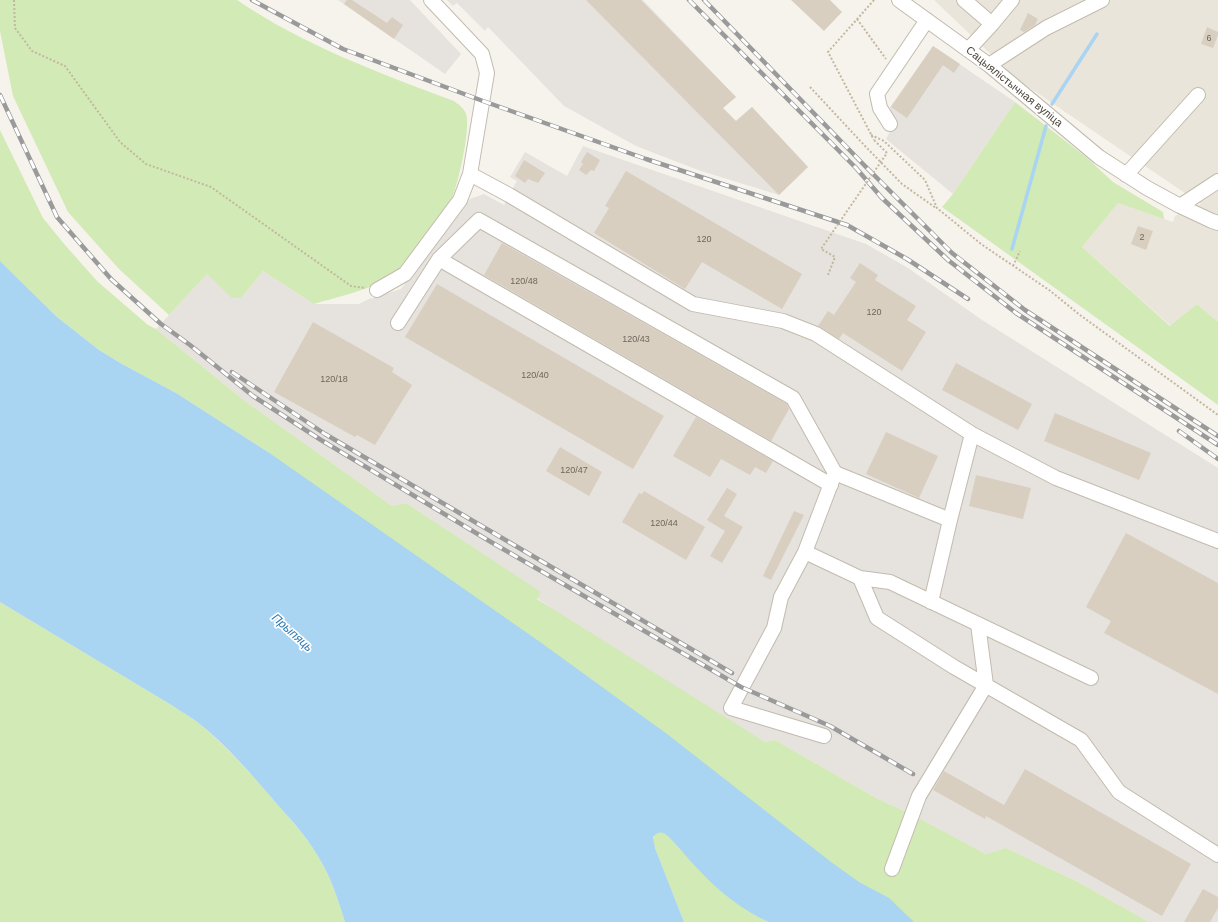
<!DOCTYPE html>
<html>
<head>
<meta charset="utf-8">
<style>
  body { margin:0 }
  canvas { display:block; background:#f6f3ec }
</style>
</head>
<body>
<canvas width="1218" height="922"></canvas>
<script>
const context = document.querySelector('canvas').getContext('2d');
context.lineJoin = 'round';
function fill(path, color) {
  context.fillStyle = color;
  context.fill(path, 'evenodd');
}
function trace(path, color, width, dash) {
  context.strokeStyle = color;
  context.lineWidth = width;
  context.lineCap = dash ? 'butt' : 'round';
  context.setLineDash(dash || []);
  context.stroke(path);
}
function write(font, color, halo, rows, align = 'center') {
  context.font = font + ' Helvetica,sans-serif';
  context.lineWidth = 3.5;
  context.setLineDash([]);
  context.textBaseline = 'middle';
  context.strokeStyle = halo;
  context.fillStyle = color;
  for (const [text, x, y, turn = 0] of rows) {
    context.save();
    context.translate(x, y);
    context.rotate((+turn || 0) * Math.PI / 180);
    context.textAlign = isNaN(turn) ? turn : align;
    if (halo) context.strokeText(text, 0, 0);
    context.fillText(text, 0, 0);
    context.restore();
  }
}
const residential = new Path2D(`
  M 934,0 L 1218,0 L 1218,322 L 1197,304 L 1171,326 L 1082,247 L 1118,203 L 1173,222 L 1175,216 L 1201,204 L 1018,80 Z`);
const industrial = new Path2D(`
  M 338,0 L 410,0 L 461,54 L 445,74 Z
  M 447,0 L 643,0 L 736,97 L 723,108 L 736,121 L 752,107 L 808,167 L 779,195 L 698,170 L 636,146 L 564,106 L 488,27 L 485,31 L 457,3 L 453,6 Z
  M 933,46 L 1015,102 L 953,194 L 886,139 L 893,126 L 890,107 Z
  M 583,146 L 866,244 L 908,268 L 982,320 L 1218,468 L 1218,922 L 1149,922 L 1078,882 L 1006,848 L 986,854 L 913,815 L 876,798 L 775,740 L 765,742 L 608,648 L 537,598 L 540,592 L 406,503 L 392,506 L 245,401 L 156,329 L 207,274 L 242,297 L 263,271 L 314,304 L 359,304 L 369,299 L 401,289 L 470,199 L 484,194 L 504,205 L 517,181 L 510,177 L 525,152 L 567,176 Z`);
const green = new Path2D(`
  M 0,0 L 237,0 C 303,45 379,73 454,101 C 458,104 464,108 466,114 C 471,128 458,186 451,200 C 443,216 430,230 419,244 C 411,254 404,266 393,274 C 372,290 340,296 314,304 L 263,271 L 242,297 L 232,298 L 207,274 L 169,315 L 119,269 L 68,212 L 13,96 L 0,31 Z
  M 1015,102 L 1086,157 L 1113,182 L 1163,212 L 1164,219 L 1118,203 L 1082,247 L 1170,326 L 1197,304 L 1218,322 L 1218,405 L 942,207 L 953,194 Z
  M 0,130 L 43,218 L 65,245 L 97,281 L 148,325 L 156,329 L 245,401 L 392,506 L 406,503 L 541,592 L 537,599 L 765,742 L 775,740 L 876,798 L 913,815 L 986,854 L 1006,848 L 1078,882 L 1149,922 L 684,922 L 655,848 L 653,840 L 654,835 L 268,452 L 176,393 L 122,364 L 99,350 L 57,317 L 0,261 Z
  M 0,602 L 173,706 C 180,711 189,716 196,721 C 227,746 253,776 279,806 C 295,825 312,843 323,865 C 333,883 339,903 345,922 L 0,922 Z`);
const water = new Path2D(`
  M 0,261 L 57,317 L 99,350 L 122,364 L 176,393 L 268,452 L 540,642 L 667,734 L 831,862 L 859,882 L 889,898 L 914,922 L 769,922 C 742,910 718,891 698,869 C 688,859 679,847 669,837 C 664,832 658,830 653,837 L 655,848 L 684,922 L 345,922 C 339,903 333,883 323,865 C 311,842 294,823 277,804 C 252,775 227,745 196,721 C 189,716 180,711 173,706 L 0,602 Z`);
const stream = new Path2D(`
  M 1052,104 L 1097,34
  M 1012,249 L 1046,126`);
const building = new Path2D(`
  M 347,0 L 352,0 L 387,23 L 392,17 L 403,25 L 394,39 L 344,4 Z
  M 586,0 L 641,0 L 736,97 L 723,108 L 736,121 L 752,107 L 808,167 L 779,195 Z
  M 791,0 L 830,0 L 842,12 L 824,31 Z
  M 1028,13 L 1038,19 L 1035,25 L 1024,32 L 1020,30 Z
  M 1207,27 L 1218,32 L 1218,35 L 1213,48 L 1201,44 Z
  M 933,46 L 960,64 L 954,73 L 943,65 L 907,118 L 891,107 Z
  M 587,152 L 600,160 L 594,171 L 591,170 L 586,175 L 579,170 L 583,164 L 581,162 Z
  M 524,160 L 545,173 L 538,183 L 528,179 L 525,183 L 515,176 Z
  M 626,171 L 802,274 L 782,309 L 702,262 L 685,289 L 594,233 L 609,208 L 605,206 Z
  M 1138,226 L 1153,231 L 1146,250 L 1131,244 Z
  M 502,243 L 787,404 L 789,409 L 771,441 L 484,275 Z
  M 860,263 L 878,275 L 875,280 L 916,306 L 907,320 L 926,332 L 902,371 L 843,333 L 839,339 L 818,326 L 828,311 L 834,315 L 856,282 L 850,278 Z
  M 437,284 L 664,416 L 633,469 L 405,337 Z
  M 313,322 L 394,368 L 392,372 L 412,385 L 375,445 L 357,435 L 355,437 L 274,392 Z
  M 956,363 L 1032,404 L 1018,430 L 942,390 Z
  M 1055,413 L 1151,453 L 1139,480 L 1044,441 Z
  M 696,417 L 773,461 L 766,473 L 755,467 L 750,475 L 721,459 L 710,477 L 673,456 Z
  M 886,432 L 938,456 L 919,498 L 866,474 Z
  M 560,447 L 602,472 L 589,496 L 546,471 Z
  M 976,475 L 1031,488 L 1023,519 L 969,506 Z
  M 727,488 L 737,494 L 724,516 L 743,527 L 722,563 L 710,556 L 725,531 L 707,520 Z
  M 644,491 L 705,527 L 686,560 L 622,522 L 639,493 L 642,494 Z
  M 794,511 L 804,515 L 771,580 L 763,576 Z
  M 1126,533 L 1218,583 L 1218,694 L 1104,633 L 1111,621 L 1086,607 Z
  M 1025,769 L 1191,864 L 1162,916 L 986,816 L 985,819 L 933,790 L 944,771 L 1004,805 Z
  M 1203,889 L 1218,897 L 1218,908 L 1210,922 L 1184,922 Z`);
const path = new Path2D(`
  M 14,0 L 15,28 L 32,51 L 65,66 L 120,142 L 146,164 L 211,187 L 351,286 L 366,288
  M 874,0 L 828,52 L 874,140
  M 857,19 L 886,59
  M 810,87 L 865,146 L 902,184 L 936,208
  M 871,135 L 884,141 L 925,180 L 937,208 L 981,244 L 1049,290 L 1080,315 L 1218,415
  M 1013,266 L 1020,251`);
const minor = new Path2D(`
  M 899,0 L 989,65 L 1099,157 L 1147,188 L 1180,206 L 1212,221 L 1218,223
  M 964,0 L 992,24 L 968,50
  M 992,24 L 1012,0
  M 989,65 L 1046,28 L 1102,0
  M 890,124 L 880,108 L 877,94 L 927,20
  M 470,174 L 509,195 L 693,304 L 783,321 L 816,334 L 972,434 L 1056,478 L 1218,541
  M 1126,175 L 1198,95
  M 1180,206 L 1218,181
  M 439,259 L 831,485
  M 377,290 L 405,274 L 460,200 L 470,174 L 487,73 L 482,54 L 431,0
  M 398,323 L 439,259 L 479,220 L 793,398 L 835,473 L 950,520
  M 835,473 L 805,552 L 860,578 L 877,618 L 954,667 L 1081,740 L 1119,792 L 1218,855
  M 805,552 L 781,597 L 774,628 L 731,708 L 824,736
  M 860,578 L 890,582 L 1091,678
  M 931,602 L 950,520 L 972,434
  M 892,869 L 919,796 L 986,685 L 978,624`);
const rail = new Path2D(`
  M 252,0 L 343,49 L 483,101 L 646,159 L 847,225 L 907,259 L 968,299
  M 689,0 L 856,168 L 882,198 L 948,260 L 1016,313 L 1218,445
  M 704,0 L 864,165 L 952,253 L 1025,310 L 1218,436
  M 0,95 L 57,217 L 111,279 L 161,324 L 190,345 L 253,396 L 321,440 L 491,542 L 741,687 L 830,726 L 913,774
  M 232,372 L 325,434 L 732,673
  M 1179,431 L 1218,459`);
const pathBridge = new Path2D(`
  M 828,275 L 835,257 L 821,249 L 887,153 L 874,140`);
const numberNames = [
  ["6",1209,39],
  ["2",1142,238],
  ["120",704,240],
  ["120/48",524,282],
  ["120",874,313],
  ["120/43",636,340],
  ["120/40",535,376],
  ["120/18",334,380],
  ["120/47",574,471],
  ["120/44",664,524]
];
const streetNames = [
  ["Сацыялістычная вуліца",1014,87,39]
];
const waterNames = [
  ["Прыпяць",292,633,42]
];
fill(residential, '#eae5da');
fill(industrial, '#e6e2dd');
fill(green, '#d2eab5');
fill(water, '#a9d4f2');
trace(stream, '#a9d4f2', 3.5);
fill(building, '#d8cfc1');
trace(minor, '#c2bbae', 16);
trace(path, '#c4b79f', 2, [2, 2]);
trace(minor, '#fff', 14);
trace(rail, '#9a9a9a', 4.5);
trace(rail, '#fff', 3, [9]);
trace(pathBridge, '#c4b79f', 2, [2, 2]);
write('9px', '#6e675b', null, numberNames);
write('11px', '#4b4439', '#fff', streetNames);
write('italic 12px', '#2e7ab2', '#fff', waterNames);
</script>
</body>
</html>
